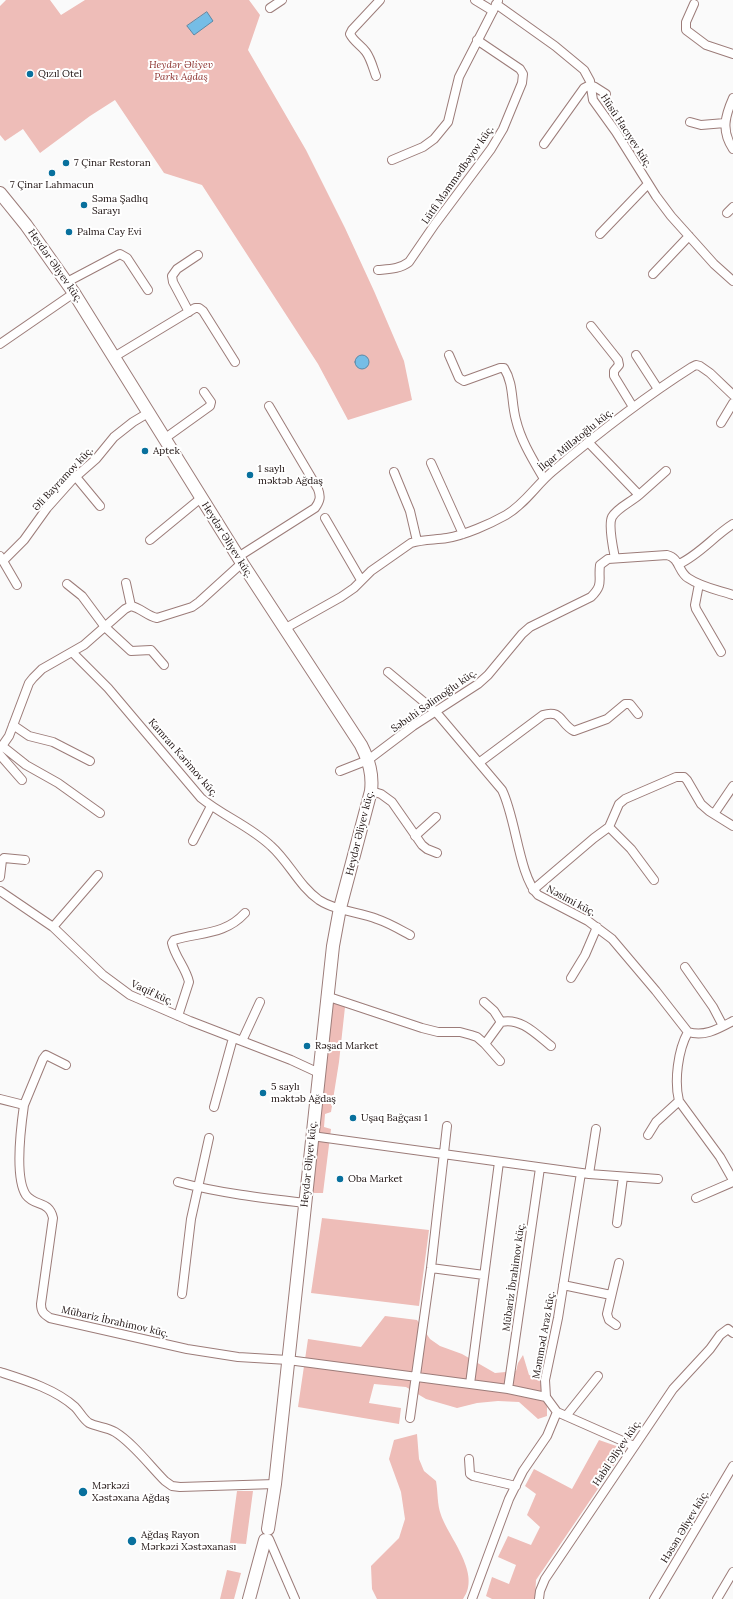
<!DOCTYPE html>
<html>
<head>
<meta charset="utf-8">
<style>
  body { margin:0 }
  canvas { display:block; background:#fafafa }
</style>
</head>
<body>
<canvas width="733" height="1599"></canvas>
<script>
const context = document.querySelector('canvas').getContext('2d');
context.lineJoin = 'round';
function fill(path, color) {
  context.fillStyle = color;
  context.fill(path, 'evenodd');
}
function trace(path, color, width, dash) {
  context.strokeStyle = color;
  context.lineWidth = width;
  context.lineCap = dash ? 'butt' : 'round';
  context.setLineDash(dash || []);
  context.stroke(path);
}
function write(font, color, halo, rows, align = 'center') {
  context.font = font + ' Lora,serif';
  context.lineWidth = 4;
  context.setLineDash([]);
  context.textBaseline = 'middle';
  context.strokeStyle = halo;
  context.fillStyle = color;
  for (const [text, x, y, turn = 0] of rows) {
    context.save();
    context.translate(x, y);
    context.rotate((+turn || 0) * Math.PI / 180);
    context.textAlign = isNaN(turn) ? turn : align;
    if (halo) context.strokeText(text, 0, 0);
    context.fillText(text, 0, 0);
    context.restore();
  }
}
const green = new Path2D(`
  M 6,0 L 50,0 L 61,15 L 85,0 L 249,0 L 260,15 L 248,50 L 306,150 L 345,228 L 374,291 L 404,361 L 412,400 L 348,420 L 318,364 L 202,185 L 164,173 L 115,100 L 90,116 L 40,153 L 23,129 L 5,141 L 0,135 L 0,6 Z
  M 330,1002 L 345,1007 L 339,1062 L 331,1112 L 325,1114 L 324,1127 L 331,1129 L 323,1193 L 309,1193 Z
  M 322,1218 L 429,1230 L 419,1306 L 311,1293 Z
  M 385,1316 L 417,1320 L 430,1339 L 440,1346 L 462,1354 L 495,1373 L 516,1371 L 518,1363 L 523,1355 L 529,1375 L 539,1378 L 547,1407 L 547,1416 L 538,1419 L 519,1402 L 498,1401 L 477,1403 L 457,1408 L 426,1399 L 406,1387 L 374,1384 L 369,1403 L 401,1408 L 399,1424 L 298,1407 L 308,1339 L 361,1347 Z
  M 417,1434 L 419,1459 L 424,1471 L 436,1481 C 438,1492 437,1505 441,1515 C 449,1538 482,1574 463,1599 L 377,1599 L 372,1589 L 371,1566 L 399,1538 L 405,1519 L 401,1492 L 389,1459 L 394,1440 Z
  M 599,1440 L 625,1449 L 536,1580 L 535,1599 L 492,1599 L 486,1596 L 492,1577 L 509,1584 L 516,1565 L 498,1557 L 508,1536 L 531,1545 L 540,1527 L 527,1515 L 536,1494 L 525,1486 L 534,1469 L 572,1489 Z
  M 237,1491 L 253,1491 L 246,1544 L 230,1543 Z
  M 227,1570 L 241,1573 L 234,1599 L 220,1599 Z`);
const water = new Path2D(`
  M 207,12 L 213,21 L 194,35 L 187,26 Z
  M355 362a7 7 0 1 1 14 0a7 7 0 1 1-14 0Z`);
const street = new Path2D(`
  M 475,0 L 493,11
  M 496,4 L 555,46 L 584,70 L 590,81 L 593,100 L 616,132 L 656,196 L 671,216 L 714,264 L 733,281
  M 694,4 L 686,22 L 686,30 L 706,45 L 733,54
  M 270,8 L 282,0
  M 376,76 C 373,68 371,59 366,52 C 361,45 354,42 350,34 L 352,30 L 380,0
  M 733,98 C 725,116 721,131 733,149
  M 690,122 L 701,125 L 725,123
  M 544,144 L 584,88 L 590,85 L 595,87 L 606,94
  M 392,160 L 423,147 L 434,139 L 448,122 L 459,77 L 498,1
  M 727,213 L 733,207
  M 600,234 L 648,184
  M 378,270 C 389,269 400,269 409,262 L 435,224 L 491,149 L 503,129 L 522,83 L 523,74 L 520,69 L 477,40
  M 653,274 L 689,236
  M 67,282 L 120,254 L 127,258 L 148,290
  M 189,312 L 173,282 L 172,276 L 177,269 L 198,255
  M 591,326 L 618,360 L 619,365 L 614,371 L 614,376 L 633,407
  M 0,344 L 74,293
  M 449,355 L 459,378 L 464,381 L 500,368 L 504,368 C 514,384 511,402 516,420 C 521,441 533,460 544,479
  M 636,355 L 658,389
  M 114,357 L 195,308 L 199,308 L 203,311 L 235,362
  M 721,423 L 733,403
  M 164,439 L 210,406 L 211,402 L 204,392
  M 589,443 L 639,495 C 631,502 617,508 612,517 C 608,525 613,548 615,558
  M 431,463 L 463,534
  M 394,472 L 410,511 L 417,541
  M 76,477 L 100,506
  M 639,495 L 666,471
  M 325,518 L 361,580
  M 150,540 L 201,498
  M 0,556 L 3,561 L 24,540 L 47,508 L 72,480 L 96,459 L 114,437 L 133,422 L 148,413
  M 238,557 L 315,508 C 320,501 321,497 318,489 L 269,406
  M 3,561 L 17,585
  M 679,564 C 699,555 714,536 733,524
  M 126,583 L 131,606
  M 67,584 L 82,596 L 105,627 L 131,651 L 151,650 L 164,665
  M 699,584 L 695,605 L 696,609 L 721,652
  M 284,629 L 341,597 L 354,588 L 371,571 L 411,543 C 423,539 435,540 447,538 C 465,535 490,524 506,515 C 525,504 536,485 553,471 C 597,434 643,398 692,367 L 696,365 L 700,366 L 710,373 L 733,395
  M 72,652 L 108,688 L 201,798 C 223,816 250,826 271,846 C 289,862 299,886 319,900 C 336,911 359,912 377,919 C 389,923 399,929 410,935
  M 388,672 L 436,712 L 502,790 C 516,818 519,876 538,895 L 588,921 L 612,939 L 656,991 L 688,1032
  M 13,725 L 29,736 L 53,742 L 90,761
  M 2,746 L 26,765 L 58,783 L 100,813
  M 0,749 L 9,736 L 29,683 L 33,678 L 42,669 L 84,645 L 125,609 L 131,606 C 141,608 147,616 157,618 L 192,607 L 199,602 L 242,563
  M 0,755 L 22,780
  M 480,762 L 543,715 C 562,709 560,724 574,731 L 607,719 L 625,704 L 630,704 L 638,714
  M 340,771 L 368,760 L 413,726 L 478,684 L 488,675 L 522,634 L 530,627 L 591,597 C 604,584 598,581 600,565 L 608,559 L 667,555 C 680,558 678,572 688,578 C 701,587 718,590 733,595
  M 371,791 L 381,794 L 392,802 L 422,845 L 427,849 L 437,853
  M 714,814 L 733,786
  M 609,827 L 631,849 L 654,880
  M 415,836 L 436,817
  M 193,841 L 211,806
  M 0,877 L 2,860 L 4,858 L 25,860
  M 533,890 L 594,838 L 609,827 L 619,804 L 625,799 L 676,777 L 684,777 L 687,780 L 701,804 L 709,811 L 733,826
  M 0,891 L 53,927 L 103,975 L 130,995 L 190,1021 L 291,1060 L 319,1073
  M 53,927 L 98,875
  M 685,967 L 713,1007 L 723,1026
  M 571,978 L 585,955 L 597,927
  M 326,996 L 422,1028 L 438,1032 L 460,1032 L 471,1035 L 477,1037 L 485,1044 L 500,1061
  M 484,1002 L 494,1011 L 501,1022
  M 178,1016 L 189,982 C 186,968 175,957 172,943 L 174,940 C 201,932 225,935 245,913
  M 688,1032 C 678,1050 674,1081 679,1101 L 720,1157 L 733,1180
  M 688,1032 C 705,1037 718,1029 733,1021
  M 242,1041 L 260,1002
  M 485,1044 L 501,1022 C 521,1017 537,1035 551,1046
  M 0,1099 L 24,1105 C 21,1126 14,1177 26,1195 C 35,1207 49,1200 53,1218 L 41,1304 C 41,1312 44,1314 50,1318 L 187,1349 L 238,1357 L 288,1360 L 508,1389 L 546,1397
  M 24,1105 L 43,1059 L 46,1055 L 66,1065
  M 214,1107 L 233,1038
  M 648,1135 L 656,1122 L 679,1101
  M 312,1136 L 589,1174 L 658,1179
  M 589,1174 L 596,1129
  M 178,1182 C 219,1193 262,1198 305,1203
  M 696,1198 L 733,1182
  M 617,1223 L 623,1177
  M 431,1268 L 484,1275
  M 563,1285 L 611,1295
  M 182,1294 L 191,1219 L 209,1138
  M 616,1325 L 609,1320 L 607,1314 L 619,1263
  M 0,1372 C 25,1380 55,1389 75,1407 C 80,1412 83,1419 89,1423 C 97,1427 107,1427 115,1432 C 133,1443 150,1466 165,1481 L 172,1486 L 180,1487 L 275,1484
  M 470,1384 L 499,1162
  M 508,1389 L 540,1168
  M 557,1412 L 634,1446
  M 566,1416 L 598,1376
  M 410,1418 L 431,1268 L 447,1126
  M 469,1459 L 470,1474 L 473,1476 L 516,1486
  M 269,1539 L 295,1599
  M 472,1599 L 509,1499 L 523,1471 L 547,1436 L 557,1412 L 546,1397 L 545,1380 L 558,1318 L 581,1173
  M 539,1599 L 540,1591 L 545,1579 L 673,1389 L 710,1349 L 720,1335 L 728,1329 L 733,1333
  M 654,1599 L 733,1466
  M 717,1599 L 733,1572`);
const secondary = new Path2D(`
  M 0,193 L 26,225 L 74,293 L 242,563 L 361,745 C 369,761 373,774 371,791 L 340,908 L 333,946 L 275,1484 L 268,1529
  M 249,1599 L 265,1540`);
const markers = [
  [30,74,4,"#08709d"],
  [66,163,4,"#08709d"],
  [52,173,4,"#08709d"],
  [84,205,4,"#08709d"],
  [69,232,4,"#08709d"],
  [145,451,4,"#08709d"],
  [250,475,4,"#08709d"],
  [307,1046,4,"#08709d"],
  [263,1093,4,"#08709d"],
  [353,1118,4,"#08709d"],
  [340,1179,4,"#08709d"],
  [83,1492,5,"#08709d"],
  [132,1541,5,"#08709d"]
];
const parkNames = [
  ["Heydər Əliyev",181,65],
  ["Parkı Ağdaş",181,77]
];
const poiNames = [
  ["Qızıl Otel",38,74],
  ["7 Çinar Restoran",74,163],
  ["7 Çinar Lahmacun",52,185,"center"],
  ["Səma Şadlıq",92,199],
  ["Sarayı",92,211],
  ["Palma Cay Evi",77,232],
  ["Aptek",153,451],
  ["1 saylı",258,469],
  ["məktəb Ağdaş",258,481],
  ["Rəşad Market",315,1046],
  ["5 saylı",271,1087],
  ["məktəb Ağdaş",271,1099],
  ["Uşaq Bağçası 1",361,1118],
  ["Oba Market",348,1179],
  ["Mərkəzi",92,1486],
  ["Xəstəxana Ağdaş",92,1498],
  ["Ağdaş Rayon",141,1535],
  ["Mərkəzi Xəstəxanası",141,1547]
];
const streetNames = [
  ["Hüsü Hacıyev küç.",626,131,57],
  ["Lütfi Məmmədbəyov küç.",458,175,-55],
  ["Heydər Əliyev küç.",55,266,55],
  ["İlqar Millətoğlu küç.",576,440,-39],
  ["Əli Bayramov küç.",63,479,-47],
  ["Heydər Əliyev küç.",227,540,58],
  ["Səbuhi Səlimoğlu küç.",434,701,-35],
  ["Kamran Kərimov küç.",183,758,49],
  ["Heydər Əliyev küç.",360,833,-76],
  ["Nəsimi küç.",571,901,28],
  ["Vaqif küç.",152,993,25],
  ["Heydər Əliyev küç.",309,1164,-84],
  ["Mübariz İbrahimov küç.",514,1277,-82],
  ["Mübariz İbrahimov küç.",115,1322,13],
  ["Məmməd Araz küç.",544,1335,-80],
  ["Habil Əliyev küç.",617,1453,-56],
  ["Həsən Əliyev küç.",685,1527,-59]
];
fill(green, '#eebdb8');
fill(water, '#75bde6');
trace(water, '#5b89a6', 1);
trace(street, '#9c7c79', 10);
trace(secondary, '#9c7c79', 14);
trace(street, '#fff', 8);
trace(secondary, '#fff', 12);
for (const [x, y, r, color] of markers) {
  const dot = new Path2D();
  dot.arc(x, y, r, 0, 2 * Math.PI);
  context.fillStyle = color;
  context.fill(dot);
  trace(dot, '#fff', 1.5);
}
write('italic 10px', '#8d3330', '#fff', parkNames);
write('10px', '#1d1110', '#fff', poiNames, 'left');
write('10px', '#1d1110', '#fff', streetNames);
</script>
</body>
</html>
